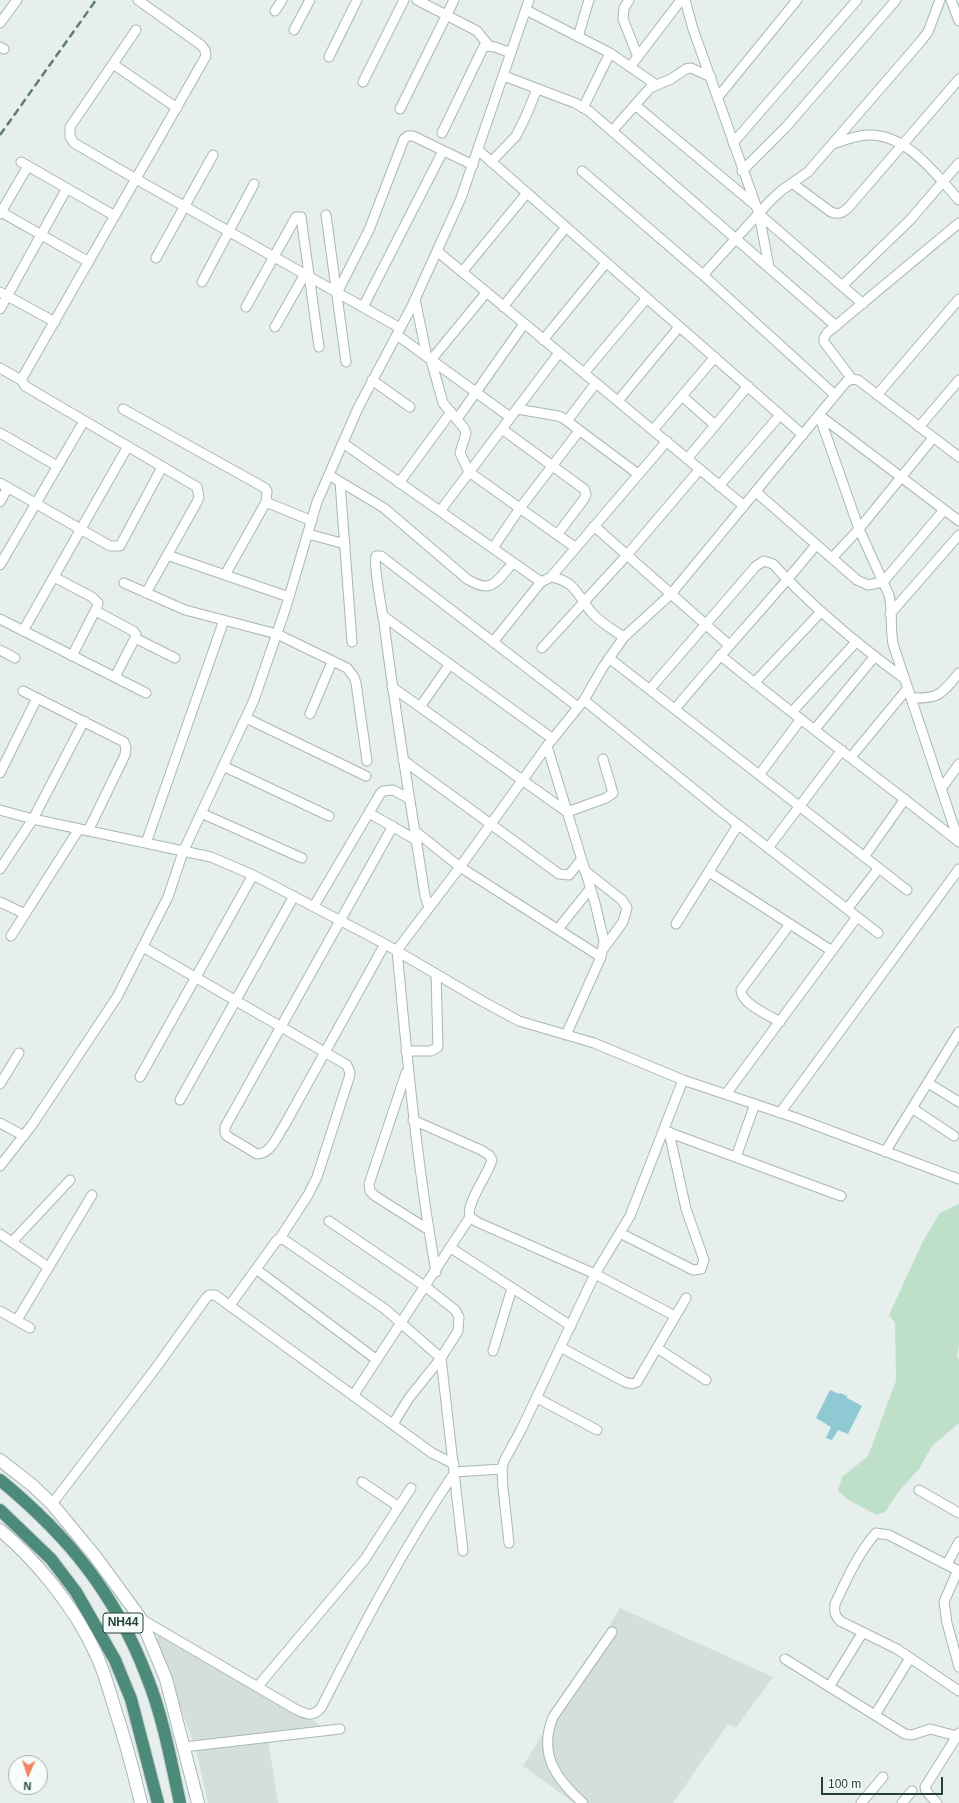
<!DOCTYPE html>
<html>
<head>
<meta charset="utf-8">
<style>
  body { margin:0 }
  #map { position:relative; width:959px; height:1803px; overflow:hidden; background:#e6efeb; font-family:Helvetica,sans-serif }
  canvas { display:block }
  .north { position:absolute; left:8px; top:1755px; width:40px; height:40px; box-sizing:border-box; background:#f7fbf9; border:1px solid #a3b1ad; border-radius:50%; rotate:183deg; font-size:11px; font-weight:700; line-height:16px; text-align:center; color:#24423a }
  .north::after { content:''; display:block; margin:auto; width:14px; height:18px; background:#f4845f; clip-path:polygon(50% 0,100% 100%,50% 72%,0 100%) }
  .scale { position:absolute; left:821px; top:1777px; width:122px; height:18px; box-sizing:border-box; border:2px solid #24423a; border-top:0; padding-left:5px; font-size:12px; line-height:14px; white-space:nowrap; color:#24423a; -webkit-text-stroke:3px #f7fbf9; paint-order:stroke }
</style>
</head>
<body>
<div id="map">
<canvas width="959" height="1803"></canvas>
<div class="north">N</div>
<div class="scale">100 m</div>
</div>
<script>
const context = document.querySelector('canvas').getContext('2d');
context.lineJoin = 'round';
function fill(path, color) {
  context.fillStyle = color;
  context.fill(path, 'evenodd');
}
function trace(path, color, width, dash) {
  context.strokeStyle = color;
  context.lineWidth = width;
  context.lineCap = dash ? 'butt' : 'round';
  context.setLineDash(dash || []);
  context.stroke(path);
}
function write(font, color, halo, rows, align = 'center') {
  context.font = font + ' Helvetica,sans-serif';
  context.lineWidth = 4;
  context.setLineDash([]);
  context.textBaseline = 'middle';
  context.strokeStyle = halo;
  context.fillStyle = color;
  for (const [text, x, y, turn = 0] of rows) {
    context.save();
    context.translate(x, y);
    context.rotate((+turn || 0) * Math.PI / 180);
    context.textAlign = isNaN(turn) ? turn : align;
    if (halo) context.strokeText(text, 0, 0);
    context.fillText(text, 0, 0);
    context.restore();
  }
}
const built = new Path2D(`
  M 620,1608 L 773,1677 L 736,1728 L 728,1724 L 673,1803 L 574,1803 L 523,1766 Z
  M 160,1633 L 319,1724 L 321,1734 L 268,1739 L 278,1803 L 208,1803 L 196,1750 L 156,1640 Z`);
const green = new Path2D(`
  M 959,1204 L 959,1343 L 957,1356 L 959,1361 L 959,1423 L 932,1446 L 919,1469 L 900,1490 L 885,1512 L 877,1515 L 850,1501 L 838,1491 L 842,1477 L 868,1456 L 896,1381 L 895,1323 L 889,1315 L 923,1241 L 940,1213 Z`);
const water = new Path2D(`
  M 830,1390 L 839,1394 L 840,1393 L 847,1396 L 847,1398 L 862,1406 L 848,1434 L 838,1430 L 832,1440 L 826,1438 L 831,1427 L 816,1418 Z`);
const minor = new Path2D(`
  M 417,0 L 477,31 L 489,46
  M 629,0 L 624,8 L 623,19 L 638,57
  M 685,0 L 693,29 L 759,214 L 769,267
  M 951,0 L 959,21
  M 526,10 L 610,53 L 655,84
  M 275,11 L 282,0
  M 0,23 L 17,0
  M 136,30 L 70,127 L 70,137 L 74,143 L 136,179 L 400,328
  M 294,30 L 310,0
  M 578,37 L 589,0
  M 0,47 L 4,49
  M 329,57 L 357,0
  M 113,64 L 177,108
  M 630,67 L 681,0
  M 504,76 L 575,103 L 589,111 L 836,326
  M 363,82 L 404,0
  M 718,97 L 797,0
  M 635,105 L 755,205
  M 583,108 L 610,53
  M 400,109 L 454,0
  M 613,130 L 650,88 L 671,79 L 686,69 L 691,68 L 711,77
  M 442,133 L 484,46 L 495,47 L 511,53
  M 733,143 L 857,0
  M 833,144 C 844,140 857,135 869,135 C 907,134 936,175 959,200
  M 478,150 L 803,435
  M 21,162 L 115,216
  M 491,162 L 516,136 L 526,116 L 537,89
  M 582,171 L 703,275 L 835,395
  M 742,171 L 786,127 L 896,0
  M 792,183 L 831,212 C 839,215 842,213 848,208 L 959,79
  M 1,212 L 89,262
  M 0,214 L 28,166
  M 759,214 L 863,304
  M 326,215 L 346,362
  M 437,251 L 744,506
  M 156,258 L 213,155
  M 462,272 L 527,193
  M 703,275 L 770,201 L 782,190 L 808,172 L 921,41 L 928,32 L 940,0
  M 202,282 L 254,184
  M 843,285 L 910,220 L 959,163
  M 0,292 L 55,322
  M 337,293 L 369,230 L 404,139 L 408,136 L 413,136 L 473,165
  M 486,293 L 431,360 L 443,403 L 464,428 L 466,433 L 460,453 L 469,472 L 576,548
  M 415,299 L 427,357
  M 246,307 L 296,217 L 301,217 L 319,347
  M 363,307 L 443,151
  M 503,307 L 566,227
  M 0,309 L 67,188
  M 275,327 L 305,274
  M 397,335 L 510,417
  M 543,340 L 606,263
  M 0,368 L 21,380 L 25,386 L 197,487 L 199,497 L 197,502 L 146,593
  M 584,373 L 647,298
  M 852,379 L 824,342 L 824,338 L 827,333 L 959,223
  M 21,380 L 206,56 L 205,50 L 201,45 L 138,0
  M 372,380 L 410,407
  M 877,395 L 959,299
  M 682,396 L 715,425
  M 618,401 L 679,327
  M 123,409 L 265,488 L 267,491 L 266,502 L 225,575
  M 517,409 L 558,416 L 563,418 L 638,474
  M 819,415 L 859,529 L 889,595 C 893,611 890,628 893,644 L 959,842
  M 819,415 L 959,521
  M 457,419 L 524,324
  M 567,421 L 596,383
  M 919,427 L 959,380
  M 502,429 L 584,489 L 586,494 L 584,499 L 557,535
  M 653,430 L 715,357
  M 0,433 L 57,466
  M 343,443 L 541,582
  M 687,459 L 748,386
  M 329,475 L 384,508 L 467,579 C 493,595 496,581 513,563
  M 340,482 L 352,642
  M 0,483 L 110,546 L 120,546 L 162,467
  M 399,483 L 451,412
  M 719,486 L 780,415
  M 756,492 L 857,580 L 868,585 L 883,582 L 944,510
  M 0,502 L 8,487
  M 266,502 L 312,521
  M 440,511 L 559,353
  M 594,526 L 729,645
  M 308,534 L 345,544
  M 493,548 L 520,508 L 579,431
  M 167,555 L 289,597
  M 832,558 L 859,529 L 933,438
  M 0,565 L 84,421
  M 54,577 L 92,597 L 98,603 L 97,607 L 72,656
  M 551,577 L 667,441
  M 124,583 L 185,610 L 277,634 L 347,668 L 354,677 L 356,683 L 367,761
  M 96,611 L 133,631 L 136,634 L 135,638
  M 890,614 L 959,535
  M 383,616 L 553,739
  M 0,619 L 146,693
  M 23,631 L 128,446
  M 493,642 L 541,582 L 551,577 C 576,581 578,597 592,613 C 601,623 613,630 624,637
  M 542,648 L 627,555 L 700,469
  M 0,650 L 15,658
  M 720,655 C 798,719 880,779 959,842
  M 609,658 L 907,890
  M 115,677 L 135,638 L 175,658
  M 754,683 L 820,613
  M 392,687 L 567,812 L 606,798 L 613,793 L 603,759
  M 650,689 L 756,566 L 764,561 L 773,564 C 813,608 857,644 905,679
  M 23,691 L 124,742 L 126,748 L 125,755 L 88,831
  M 911,698 C 940,699 941,694 959,673
  M 584,700 L 723,813 L 878,933
  M 420,707 L 450,664
  M 675,709 C 721,653 771,601 816,545
  M 792,712 L 856,642
  M 310,714 L 332,662
  M 246,718 L 366,776
  M 815,729 L 875,656
  M 547,746 L 584,700 L 603,667 L 624,637 L 671,594 L 846,382 L 852,379 L 858,380 L 959,457
  M 851,757 L 908,688
  M 403,760 L 559,874 L 569,875 L 581,860
  M 223,766 L 329,816
  M 0,773 L 37,698
  M 759,775 L 801,719
  M 941,789 L 959,764
  M 0,810 L 33,819 L 211,857 L 253,875 L 385,944 L 482,1001 L 519,1021 L 594,1043 L 683,1080 L 799,1119 L 959,1179
  M 201,813 L 302,858
  M 369,813 L 416,840
  M 415,831 L 460,867 L 601,957
  M 146,843 L 224,620
  M 768,848 L 842,750
  M 864,857 L 905,799
  M 0,869 L 33,819 L 84,721
  M 584,870 L 622,900 L 627,908 L 623,922 L 604,948
  M 709,872 L 832,951
  M 0,902 L 25,914
  M 314,906 L 380,794 L 383,791 L 393,790 L 408,798
  M 429,908 L 425,896 C 411,805 395,713 384,622 C 382,612 373,561 376,556 L 381,556 L 578,707
  M 847,909 L 879,868
  M 676,924 L 738,825
  M 558,929 L 590,889
  M 11,936 L 79,829
  M 385,944 L 284,1126 C 277,1136 271,1154 257,1154 L 227,1136 L 225,1133 L 225,1127 L 393,826
  M 143,947 L 347,1065 L 350,1073 L 349,1078 L 317,1177 L 308,1195 L 280,1238
  M 780,1022 C 769,1015 741,1004 741,990 L 790,924
  M 406,1051 L 431,1051 L 438,1047 L 436,974
  M 406,1073 L 369,1184 L 370,1191 L 375,1196 L 429,1230
  M 140,1077 L 253,875
  M 928,1083 L 959,1102
  M 0,1084 L 19,1053
  M 726,1094 L 857,917
  M 180,1100 L 294,896
  M 912,1108 L 954,1136
  M 780,1113 L 959,869
  M 413,1120 L 481,1150 L 489,1155 L 492,1160 C 489,1173 465,1205 470,1216 C 471,1219 475,1220 477,1222 L 595,1274 L 675,1316
  M 0,1123 L 24,1136
  M 665,1131 L 841,1196
  M 885,1152 L 959,1032
  M 736,1157 L 755,1104
  M 0,1166 L 32,1125 L 117,997 L 168,897 L 183,852 L 254,700 L 286,607 L 317,502 L 358,408 L 412,306 L 461,198 L 529,0
  M 329,1221 L 426,1287 L 455,1310 L 459,1317 L 458,1331 L 441,1358 L 409,1398 L 393,1424
  M 620,1233 L 693,1270 L 701,1269 L 704,1260 L 686,1209 L 669,1132
  M 0,1234 L 48,1267
  M 12,1242 L 70,1180
  M 451,1248 L 571,1326
  M 256,1269 L 377,1360
  M 436,1272 C 417,1165 407,1058 397,950 L 460,867 L 547,746 L 595,903 L 604,941 L 601,957 L 566,1035
  M 230,1305 L 277,1240 L 283,1239 L 385,1309 L 441,1358 L 463,1551
  M 0,1311 L 30,1328
  M 17,1320 L 92,1195
  M 560,1347 L 623,1381 C 628,1384 632,1385 637,1382 L 686,1298
  M 657,1348 L 706,1380
  M 493,1351 L 512,1288
  M 353,1396 L 470,1217
  M 537,1398 L 597,1430
  M 362,1482 L 399,1507
  M 919,1490 L 959,1513
  M 52,1504 L 155,1369 L 206,1298 L 209,1295 L 215,1295 L 432,1453 L 454,1464
  M 509,1543 L 503,1488 L 502,1469 L 504,1461 L 521,1430 L 595,1274 L 630,1216 L 683,1080
  M 947,1564 L 959,1542
  M 958,1570 L 944,1602 L 947,1623 L 959,1667
  M 959,1571 L 889,1535 L 876,1533 C 858,1553 846,1581 835,1604 C 834,1612 835,1616 840,1621 L 897,1649 L 959,1691
  M 141,1619 L 297,1710 C 308,1715 312,1717 321,1708 C 362,1627 404,1547 455,1472 L 502,1469
  M 785,1659 L 905,1734 L 912,1735 L 930,1729 L 957,1736
  M 258,1686 L 365,1559 L 411,1488
  M 829,1687 L 863,1632
  M 875,1715 L 910,1658
  M 184,1747 L 340,1729
  M 583,1803 C 556,1779 538,1754 553,1717 L 612,1632
  M 861,1803 L 883,1777
  M 902,1803 L 912,1791
  M 937,1803 L 926,1791 L 925,1787 L 959,1733`);
const tertiary = new Path2D(`
  M 0,1460 L 32,1485 L 52,1504 L 95,1556 L 141,1619 L 166,1679 L 198,1803
  M 0,1530 C 36,1560 75,1608 95,1652 C 103,1668 108,1686 113,1703 C 124,1736 133,1769 141,1803`);
const trunk = new Path2D(`
  M 0,1480 C 68,1536 115,1593 147,1677 C 163,1717 171,1761 180,1803
  M 0,1510 L 51,1559 L 76,1592 L 115,1660 L 131,1699 L 158,1803`);
const rail = new Path2D(`
  M 0,135 L 96,0`);
const shields = [
  [123,1623,40]
];
const shieldNames = [
  ["NH44",123,1623]
];
fill(built, '#d4dfda');
fill(green, '#bfe0c8');
fill(water, '#8ec9d4');
trace(minor, '#a8b8b2', 11);
trace(tertiary, '#a8b8b2', 14);
trace(trunk, '#c2cac8', 14);
trace(minor, '#fff', 9);
trace(tertiary, '#fff', 12);
trace(trunk, '#4c8a7c', 12);
trace(rail, '#5f7d75', 2.5, [8, 4]);
for (const [x, y, w] of shields) {
  const box = new Path2D();
  box.roundRect(x - w / 2, y - 10, w, 20, 3);
  context.fillStyle = '#f7fbf9';
  context.fill(box);
  trace(box, '#24423a', 1);
}
write('bold 12px', '#24423a', null, shieldNames);
</script>
</body>
</html>
